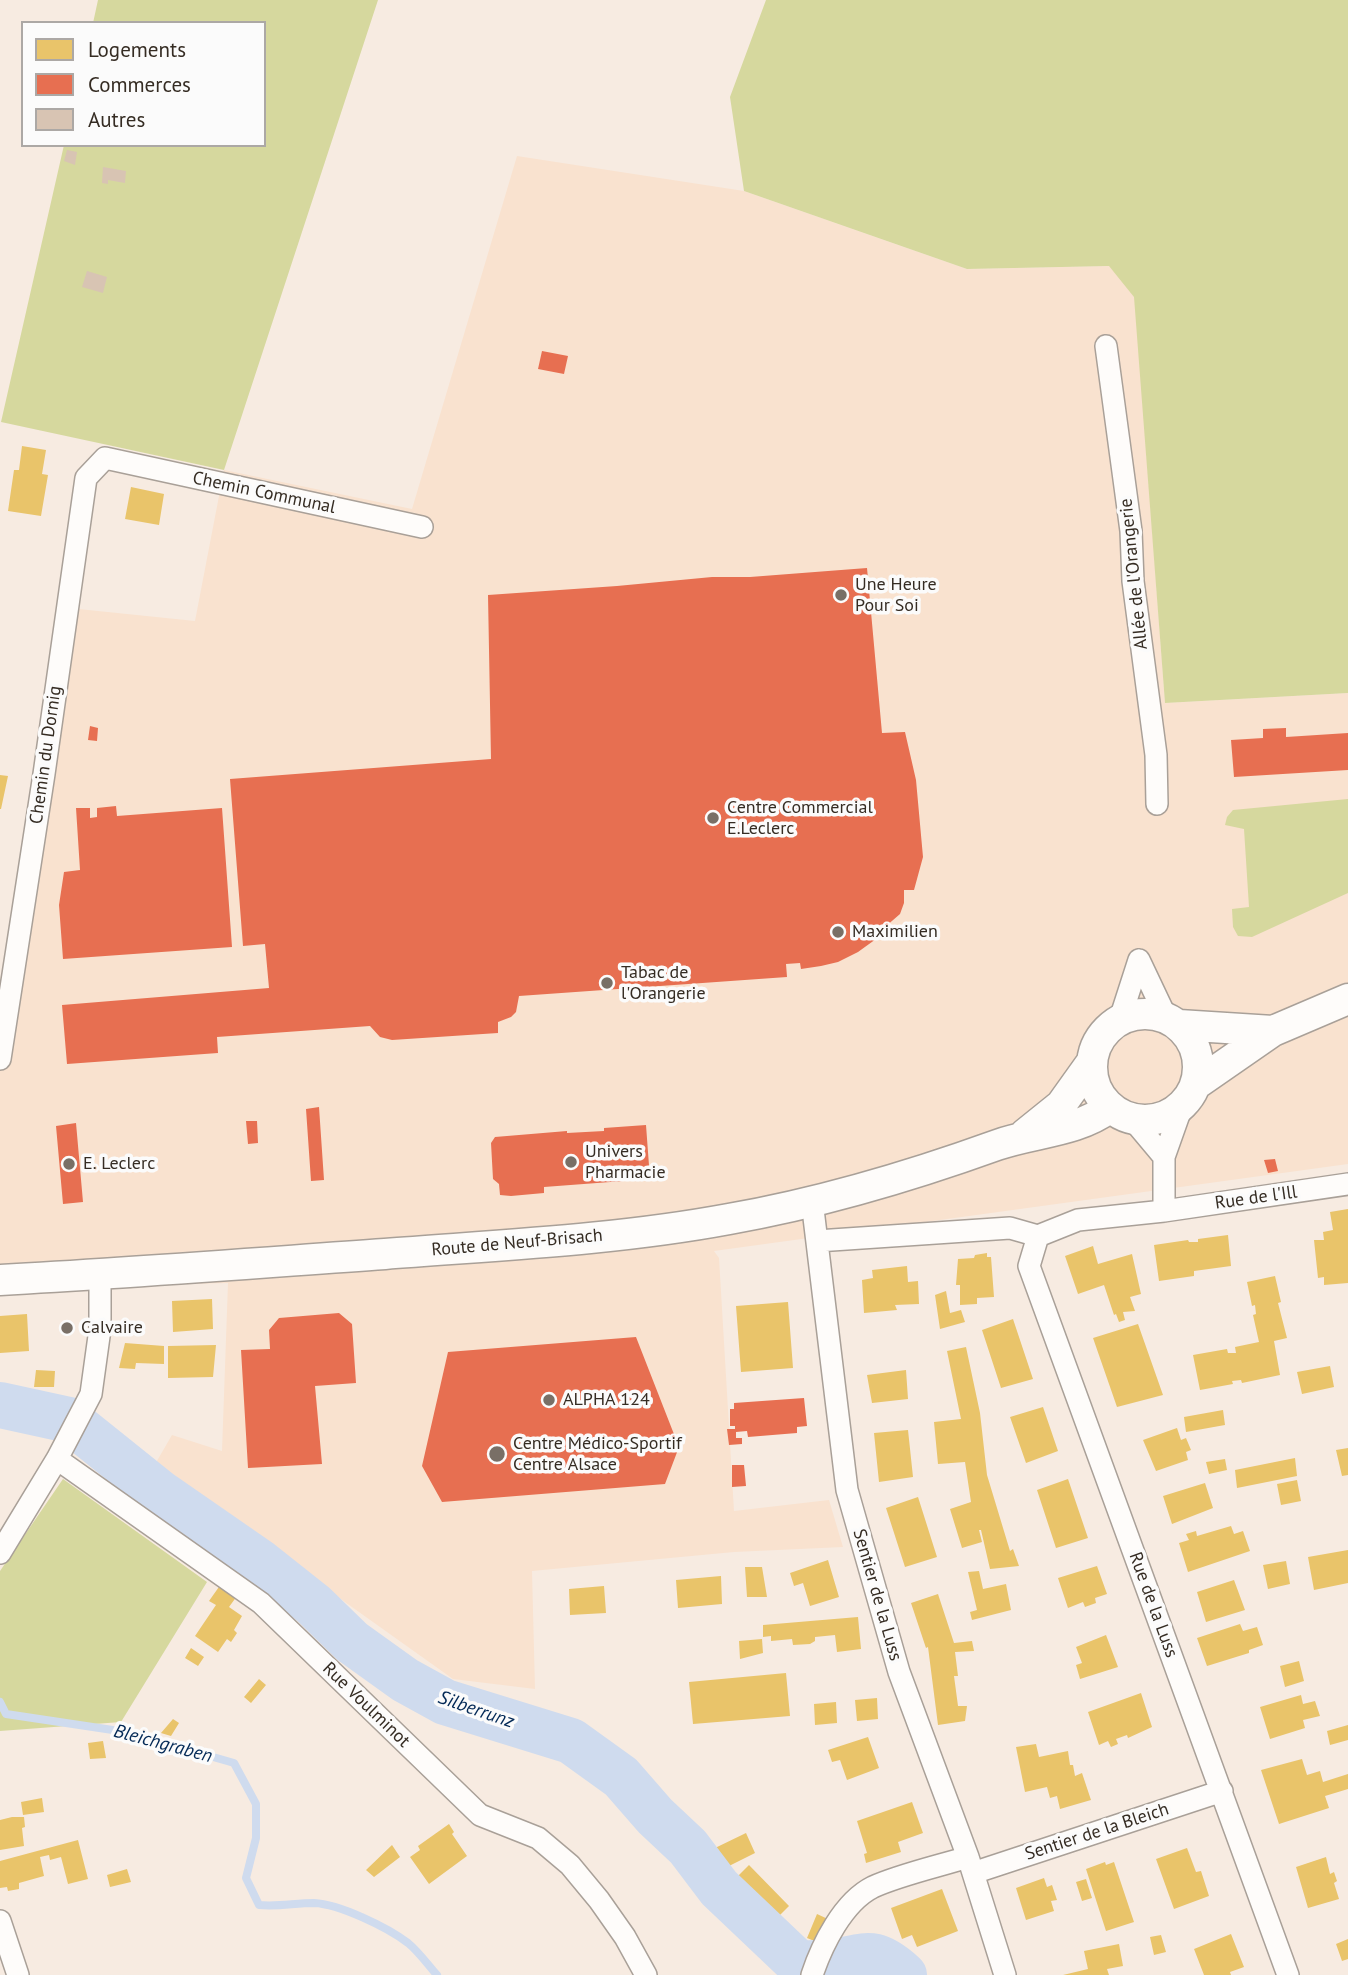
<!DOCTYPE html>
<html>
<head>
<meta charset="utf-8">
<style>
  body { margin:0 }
  #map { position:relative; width:1348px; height:1975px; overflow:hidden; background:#f7ebe1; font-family:"PT Sans",sans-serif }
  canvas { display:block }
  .legend { position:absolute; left:21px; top:21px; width:245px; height:126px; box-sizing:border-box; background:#fbfbfb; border:2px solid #aca8a5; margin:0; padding:9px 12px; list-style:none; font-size:21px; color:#352c23 }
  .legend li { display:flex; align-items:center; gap:14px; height:35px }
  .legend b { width:35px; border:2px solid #aca8a5 }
</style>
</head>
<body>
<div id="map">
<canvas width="1348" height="1975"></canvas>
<ul class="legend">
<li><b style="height:19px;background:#e9c46a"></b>Logements</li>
<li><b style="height:19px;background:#e76f51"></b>Commerces</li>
<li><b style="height:19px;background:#d8c4b3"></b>Autres</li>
</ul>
</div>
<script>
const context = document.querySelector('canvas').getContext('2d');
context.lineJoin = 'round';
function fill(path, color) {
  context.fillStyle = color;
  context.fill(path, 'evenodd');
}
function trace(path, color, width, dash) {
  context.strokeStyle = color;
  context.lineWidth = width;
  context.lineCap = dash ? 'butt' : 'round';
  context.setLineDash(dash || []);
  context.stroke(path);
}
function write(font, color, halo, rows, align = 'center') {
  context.font = font + ' "PT Sans",sans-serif';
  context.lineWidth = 7;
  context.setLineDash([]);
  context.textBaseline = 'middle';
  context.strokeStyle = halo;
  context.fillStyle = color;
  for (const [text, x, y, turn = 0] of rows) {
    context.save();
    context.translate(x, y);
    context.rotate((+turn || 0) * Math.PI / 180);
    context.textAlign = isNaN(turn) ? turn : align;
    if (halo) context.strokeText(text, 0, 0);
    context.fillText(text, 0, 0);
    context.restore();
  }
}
const built = new Path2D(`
  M 517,156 L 744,191 L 967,269 L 1110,266 L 1135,297 L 1165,703 L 1348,693 L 1348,1164 L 714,1251 L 719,1258 L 734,1511 L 829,1500 L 843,1547 L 734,1552 L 532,1571 L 535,1689 L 453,1679 L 154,1466 L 172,1435 L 222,1451 L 228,1283 L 0,1288 L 0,1024 L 59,607 L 195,621 L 224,470 L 412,509 Z`);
const green = new Path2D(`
  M 98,0 L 378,0 L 224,470 L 1,422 L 64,145 L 264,145 L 264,23 L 93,23 Z
  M 766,0 L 1348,0 L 1348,693 L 1165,703 L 1134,297 L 1109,266 L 967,269 L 744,191 L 730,97 Z
  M 1348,799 L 1348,893 L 1252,937 L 1238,936 L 1233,927 L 1232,909 L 1249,907 L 1244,829 L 1225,825 L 1227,817 L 1233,810 Z
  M 63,1479 L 207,1582 L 121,1722 L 0,1731 L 0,1571 Z`);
const homes = new Path2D(`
  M 22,446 L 46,450 L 42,474 L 48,475 L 41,516 L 8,511 L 14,470 L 19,470 Z
  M 131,487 L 164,494 L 159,525 L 125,519 Z
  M 0,775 L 8,776 L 1,809 L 0,809 Z
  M 1348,1209 L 1348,1283 L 1324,1285 L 1324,1277 L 1318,1278 L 1314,1240 L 1324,1240 L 1323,1232 L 1333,1230 L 1330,1212 Z
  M 1228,1235 L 1231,1266 L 1194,1271 L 1194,1276 L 1159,1281 L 1154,1245 L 1188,1240 L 1189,1242 L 1198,1242 L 1198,1239 Z
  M 1093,1246 L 1098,1264 L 1132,1254 L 1141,1294 L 1130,1297 L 1135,1311 L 1123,1312 L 1125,1320 L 1119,1322 L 1116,1314 L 1114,1315 L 1104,1285 L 1078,1294 L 1065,1256 Z
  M 987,1253 L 987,1257 L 991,1257 L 994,1297 L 977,1298 L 977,1304 L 960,1305 L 960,1285 L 956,1285 L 958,1259 L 974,1258 L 975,1255 Z
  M 907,1266 L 908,1282 L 918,1281 L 919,1304 L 895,1305 L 897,1310 L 864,1313 L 862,1280 L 873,1278 L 872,1270 Z
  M 1275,1276 L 1281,1302 L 1278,1303 L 1287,1338 L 1274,1341 L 1280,1375 L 1242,1383 L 1241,1380 L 1232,1381 L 1233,1384 L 1200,1390 L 1193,1355 L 1227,1349 L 1228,1353 L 1236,1353 L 1235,1347 L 1259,1342 L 1253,1315 L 1256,1314 L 1255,1305 L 1252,1306 L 1247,1282 Z
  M 946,1291 L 950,1313 L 961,1310 L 965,1322 L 940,1329 L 935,1295 Z
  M 212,1299 L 213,1329 L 173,1332 L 172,1301 Z
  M 788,1302 L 793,1368 L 741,1372 L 736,1306 Z
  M 27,1314 L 29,1351 L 0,1353 L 0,1316 Z
  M 1013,1319 L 1033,1379 L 1001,1388 L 982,1330 Z
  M 1138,1324 L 1163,1395 L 1117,1407 L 1093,1338 Z
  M 125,1343 L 164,1346 L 164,1364 L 136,1363 L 135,1369 L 119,1368 Z
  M 216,1345 L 213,1377 L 168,1378 L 168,1346 Z
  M 966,1347 L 980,1413 L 987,1475 L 1010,1551 L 1013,1549 L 1019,1566 L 990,1569 L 981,1530 L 979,1530 L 982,1542 L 962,1548 L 950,1509 L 971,1502 L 965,1462 L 938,1464 L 934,1422 L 961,1419 L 947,1351 Z
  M 1330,1366 L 1334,1387 L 1302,1394 L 1297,1372 Z
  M 36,1370 L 55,1371 L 54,1387 L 34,1387 Z
  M 906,1370 L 908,1399 L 872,1403 L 867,1375 Z
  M 1043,1407 L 1058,1451 L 1026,1463 L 1010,1417 Z
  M 1223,1410 L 1225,1425 L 1186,1432 L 1184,1417 Z
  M 1177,1428 L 1181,1440 L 1186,1438 L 1191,1450 L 1186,1452 L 1188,1460 L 1156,1471 L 1143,1440 Z
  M 908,1430 L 913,1477 L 879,1482 L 874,1433 Z
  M 1348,1448 L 1348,1475 L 1342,1476 L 1336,1450 Z
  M 1295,1458 L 1297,1476 L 1237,1488 L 1235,1470 Z
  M 1225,1459 L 1227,1470 L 1209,1474 L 1206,1462 Z
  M 1068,1479 L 1088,1538 L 1056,1548 L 1037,1490 Z
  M 1297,1480 L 1301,1501 L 1281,1505 L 1277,1484 Z
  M 1205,1483 L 1213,1508 L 1172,1524 L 1163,1496 Z
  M 918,1497 L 937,1557 L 905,1567 L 886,1508 Z
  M 1231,1526 L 1234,1534 L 1243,1531 L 1250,1551 L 1188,1572 L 1179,1543 L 1189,1540 L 1186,1534 L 1196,1531 L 1197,1536 Z
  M 1348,1550 L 1348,1583 L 1314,1590 L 1308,1557 Z
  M 828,1560 L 839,1597 L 810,1606 L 803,1583 L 794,1586 L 790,1573 Z
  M 1286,1561 L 1290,1584 L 1268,1589 L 1263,1565 Z
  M 1097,1566 L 1107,1594 L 1095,1598 L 1096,1603 L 1085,1607 L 1083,1602 L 1068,1608 L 1058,1578 Z
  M 745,1567 L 762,1567 L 767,1597 L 747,1597 Z
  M 979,1571 L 983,1589 L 1006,1584 L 1011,1610 L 972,1620 L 970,1612 L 977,1610 L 968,1572 Z
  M 721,1576 L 722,1604 L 678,1608 L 676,1580 Z
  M 1234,1580 L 1245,1610 L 1206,1622 L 1197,1592 Z
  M 221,1584 L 237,1596 L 229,1607 L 242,1616 L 234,1630 L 237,1633 L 231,1642 L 227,1639 L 218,1652 L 195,1636 L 216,1605 L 209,1601 Z
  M 604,1586 L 606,1613 L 570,1615 L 569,1589 Z
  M 938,1594 L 954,1643 L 972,1641 L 974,1651 L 955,1652 L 958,1676 L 954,1676 L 958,1706 L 967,1706 L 965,1721 L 938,1725 L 928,1647 L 926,1648 L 911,1603 Z
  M 858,1617 L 861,1649 L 837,1652 L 835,1635 L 815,1637 L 815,1641 L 810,1644 L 793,1645 L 792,1639 L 771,1641 L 771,1636 L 763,1637 L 763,1625 Z
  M 1240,1624 L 1243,1631 L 1257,1627 L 1263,1645 L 1249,1650 L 1249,1653 L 1207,1666 L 1197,1638 Z
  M 1106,1635 L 1118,1667 L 1080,1679 L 1076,1665 L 1082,1663 L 1076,1647 Z
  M 762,1639 L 763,1653 L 740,1659 L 739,1641 Z
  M 191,1648 L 204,1657 L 198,1666 L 185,1658 Z
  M 1299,1661 L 1304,1681 L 1285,1687 L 1280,1666 Z
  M 786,1673 L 790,1716 L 693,1724 L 689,1682 Z
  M 259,1679 L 266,1685 L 251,1703 L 244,1697 Z
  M 1141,1693 L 1152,1727 L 1128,1738 L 1127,1735 L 1116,1739 L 1118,1744 L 1111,1747 L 1108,1741 L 1099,1745 L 1088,1712 Z
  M 1301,1695 L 1303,1704 L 1315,1701 L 1320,1716 L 1303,1720 L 1305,1728 L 1270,1739 L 1260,1707 Z
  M 877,1698 L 878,1719 L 857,1721 L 855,1700 Z
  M 836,1702 L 837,1723 L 815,1725 L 814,1704 Z
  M 173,1719 L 179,1723 L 171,1736 L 161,1733 Z
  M 1348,1725 L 1348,1740 L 1330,1745 L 1327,1731 Z
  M 868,1737 L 879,1768 L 847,1780 L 840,1760 L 832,1762 L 828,1750 Z
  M 103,1741 L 106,1758 L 90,1759 L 88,1743 Z
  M 1036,1744 L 1039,1757 L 1068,1751 L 1070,1765 L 1073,1765 L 1075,1776 L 1082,1773 L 1091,1800 L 1060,1809 L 1057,1796 L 1050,1798 L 1047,1787 L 1025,1792 L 1016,1747 Z
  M 1302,1759 L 1307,1775 L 1320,1771 L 1323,1782 L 1348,1774 L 1348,1789 L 1325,1796 L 1329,1808 L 1279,1824 L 1261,1770 Z
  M 42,1798 L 44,1812 L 23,1815 L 21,1802 Z
  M 912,1802 L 923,1833 L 898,1842 L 901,1852 L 866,1863 L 864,1854 L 867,1853 L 857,1821 Z
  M 12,1817 L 24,1817 L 25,1827 L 22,1828 L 24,1846 L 0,1850 L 0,1820 Z
  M 449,1824 L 454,1832 L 452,1834 L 467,1856 L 429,1884 L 410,1857 L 420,1850 L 418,1846 Z
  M 746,1833 L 755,1853 L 725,1868 L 715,1848 Z
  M 78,1840 L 88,1879 L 68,1884 L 61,1857 L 50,1860 L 49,1855 L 40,1857 L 44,1876 L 19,1883 L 19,1889 L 8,1891 L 7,1887 L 0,1888 L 0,1861 Z
  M 392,1845 L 400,1857 L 374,1877 L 366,1870 Z
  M 1187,1848 L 1196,1872 L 1201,1871 L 1209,1896 L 1174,1909 L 1156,1859 Z
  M 1326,1857 L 1330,1874 L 1334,1872 L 1337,1881 L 1334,1883 L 1339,1899 L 1308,1908 L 1296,1867 Z
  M 1105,1862 L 1106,1865 L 1114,1862 L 1134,1922 L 1106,1931 L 1086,1869 Z
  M 749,1865 L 789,1906 L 772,1923 L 732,1882 Z
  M 127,1869 L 131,1882 L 110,1887 L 107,1875 Z
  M 1044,1878 L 1047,1887 L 1052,1885 L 1057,1900 L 1051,1901 L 1054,1911 L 1026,1920 L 1016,1888 Z
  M 1086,1879 L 1092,1898 L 1082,1901 L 1076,1882 Z
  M 942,1889 L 958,1931 L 917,1947 L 912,1935 L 902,1939 L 891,1908 Z
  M 817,1914 L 830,1920 L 817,1942 L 807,1938 Z
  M 1231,1934 L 1244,1967 L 1230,1972 L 1231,1975 L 1204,1975 L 1194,1949 Z
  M 1161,1935 L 1166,1952 L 1154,1955 L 1150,1937 Z
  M 1348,1939 L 1348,1959 L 1342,1961 L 1336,1944 Z
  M 896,1943 L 913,1965 L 905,1970 L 890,1951 Z
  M 1119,1944 L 1123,1966 L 1107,1969 L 1109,1975 L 1063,1975 L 1088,1969 L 1084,1951 Z`);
const shops = new Path2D(`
  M 542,351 L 568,356 L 564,374 L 538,369 Z
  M 867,568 L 882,733 L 905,732 L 916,780 L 923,857 L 914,890 L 904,890 L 904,903 L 900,914 L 885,927 L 876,930 L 876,939 L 858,952 L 838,962 L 821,966 L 801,969 L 800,963 L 786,964 L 787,977 L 519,996 L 516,1012 L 511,1017 L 498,1022 L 498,1033 L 392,1040 L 380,1037 L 370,1026 L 217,1037 L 218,1053 L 67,1064 L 62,1005 L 269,988 L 265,944 L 243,946 L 230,779 L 491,759 L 488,595 L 617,586 L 712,577 L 750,577 Z
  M 90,726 L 98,728 L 97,741 L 88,740 Z
  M 1286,728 L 1286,737 L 1348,733 L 1348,770 L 1234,777 L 1231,740 L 1263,738 L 1263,729 Z
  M 116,806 L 117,816 L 222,808 L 232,947 L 63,959 L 59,905 L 64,872 L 80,870 L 76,808 L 90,808 L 90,818 L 97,817 L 97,808 Z
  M 319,1107 L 324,1180 L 311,1181 L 306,1109 Z
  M 246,1121 L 257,1121 L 258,1143 L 248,1144 Z
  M 76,1123 L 83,1202 L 63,1204 L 56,1126 Z
  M 646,1125 L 650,1179 L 544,1187 L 544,1193 L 511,1196 L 500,1195 L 499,1184 L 493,1179 L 491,1143 L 495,1137 L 567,1131 L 567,1133 L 604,1131 L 604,1128 Z
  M 1275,1159 L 1278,1171 L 1268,1173 L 1264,1160 Z
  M 339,1313 L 352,1324 L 356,1383 L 315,1386 L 322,1464 L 248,1468 L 241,1350 L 270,1349 L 269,1330 L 279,1318 Z
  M 636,1337 L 679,1447 L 665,1484 L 442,1502 L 422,1466 L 448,1352 Z
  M 804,1398 L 807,1426 L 797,1427 L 797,1433 L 748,1437 L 747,1431 L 736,1432 L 736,1438 L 742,1438 L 742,1444 L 729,1445 L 727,1429 L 735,1429 L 735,1426 L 730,1426 L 730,1409 L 734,1409 L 734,1403 Z
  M 732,1465 L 744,1465 L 746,1486 L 732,1487 Z`);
const stream = new Path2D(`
  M 0,1702 L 6,1714 L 126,1732 L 234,1763 L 256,1804 L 256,1838 L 246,1878 L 259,1905 C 278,1907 295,1903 314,1903 C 339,1904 387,1927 408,1943 C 419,1952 428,1965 437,1975`);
const river = new Path2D(`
  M 0,1405 L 69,1420 L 160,1493 L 261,1563 L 314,1605 L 352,1642 L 405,1680 L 445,1702 L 571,1741 L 621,1777 L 655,1816 L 688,1847 L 719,1888 L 799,1964 C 810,1963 822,1963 833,1962 C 868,1956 874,1948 904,1975`);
const building = new Path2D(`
  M 67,150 L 77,152 L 75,165 L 64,161 Z
  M 103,167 L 126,171 L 125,183 L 108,180 L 108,184 L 102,183 Z
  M 87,271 L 107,277 L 103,293 L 82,287 Z`);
const street = new Path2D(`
  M 1106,346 L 1131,531 L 1133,581 L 1156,755 L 1157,804
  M 1139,960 L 1166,1017
  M 1120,1019 L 1139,960
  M 0,1059 L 44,774 L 86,478 L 105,458 L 422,527
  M 1133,1120 L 1164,1157
  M 812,1201 L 847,1490 L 899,1672 L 968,1857 L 1005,1975
  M 1164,1211 L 1164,1157 L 1181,1109
  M 1038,1236 L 1029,1266 L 1288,1975
  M 1038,1236 L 1078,1220 L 1164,1211 L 1348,1184
  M 817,1241 L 1010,1228 L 1038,1236
  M 57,1459 L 261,1603 L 480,1815 L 538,1838 L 570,1865 L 599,1900 L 625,1937 L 646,1975
  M 0,1553 L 57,1459 L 91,1394 L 100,1329 L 100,1274
  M 973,1873 L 1222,1791
  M 0,1921 L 18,1975
  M 812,1975 C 822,1945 843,1902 873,1887 C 899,1875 939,1866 968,1857`);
const secondary = new Path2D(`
  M1092 1067a53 53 0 1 1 106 0a53 53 0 1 1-106 0Z
  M 1179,1025 L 1273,1031
  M 1198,1083 L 1273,1031 L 1348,999
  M 1025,1134 L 1061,1105 L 1091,1063
  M 0,1280 C 128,1273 257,1263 385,1254 C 500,1245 616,1240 729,1219 C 820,1203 911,1176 997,1145 C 1034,1132 1077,1132 1109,1108`);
const markers = [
  [841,595,7,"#796f66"],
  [713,818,7,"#796f66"],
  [838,932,7,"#796f66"],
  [607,983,7,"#796f66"],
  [571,1162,7,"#796f66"],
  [69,1164,7,"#796f66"],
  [67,1328,7,"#796f66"],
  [549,1400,7,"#796f66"],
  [497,1454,9,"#796f66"]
];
const streetNames = [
  ["Chemin Communal",264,493,12],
  ["Allée de l'Orangerie",1134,574,-96],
  ["Chemin du Dornig",46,755,-82],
  ["Rue de l'Ill",1256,1198,-8],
  ["Route de Neuf-Brisach",517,1243,-5],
  ["Sentier de la Luss",877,1595,74],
  ["Rue de la Luss",1153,1605,70],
  ["Rue Voulminot",366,1705,44],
  ["Sentier de la Bleich",1097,1832,-18]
];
const poiNames = [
  ["Une Heure",855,585],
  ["Pour Soi",855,606],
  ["Centre Commercial",727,808],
  ["E.Leclerc",727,829],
  ["Maximilien",852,932],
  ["Tabac de",621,973],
  ["l'Orangerie",621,994],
  ["Univers",585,1152],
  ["Pharmacie",585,1173],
  ["E. Leclerc",83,1164],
  ["Calvaire",81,1328],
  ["ALPHA 124",563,1400],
  ["Centre Médico-Sportif",513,1444],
  ["Centre Alsace",513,1465]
];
const waterNames = [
  ["Silberrunz",476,1710,19],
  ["Bleichgraben",163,1744,15]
];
fill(built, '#f9e2cf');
fill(green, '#d6d89e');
fill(homes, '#e9c46a');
fill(shops, '#e76f51');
trace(stream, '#cfdbee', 8);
trace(river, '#cfdbee', 46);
fill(building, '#d8c4b3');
trace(street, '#a9a098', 24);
trace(secondary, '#a9a098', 33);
trace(street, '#fefcfa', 21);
trace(secondary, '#fefcfa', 30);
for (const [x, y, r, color] of markers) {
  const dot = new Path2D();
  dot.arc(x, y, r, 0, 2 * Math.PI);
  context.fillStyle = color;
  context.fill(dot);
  trace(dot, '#fbfbfb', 2.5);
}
write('18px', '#352c23', '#fbfbfb', streetNames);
write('18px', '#352c23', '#fbfbfb', poiNames, 'left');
write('italic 19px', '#032956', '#fbfbfb', waterNames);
</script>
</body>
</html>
